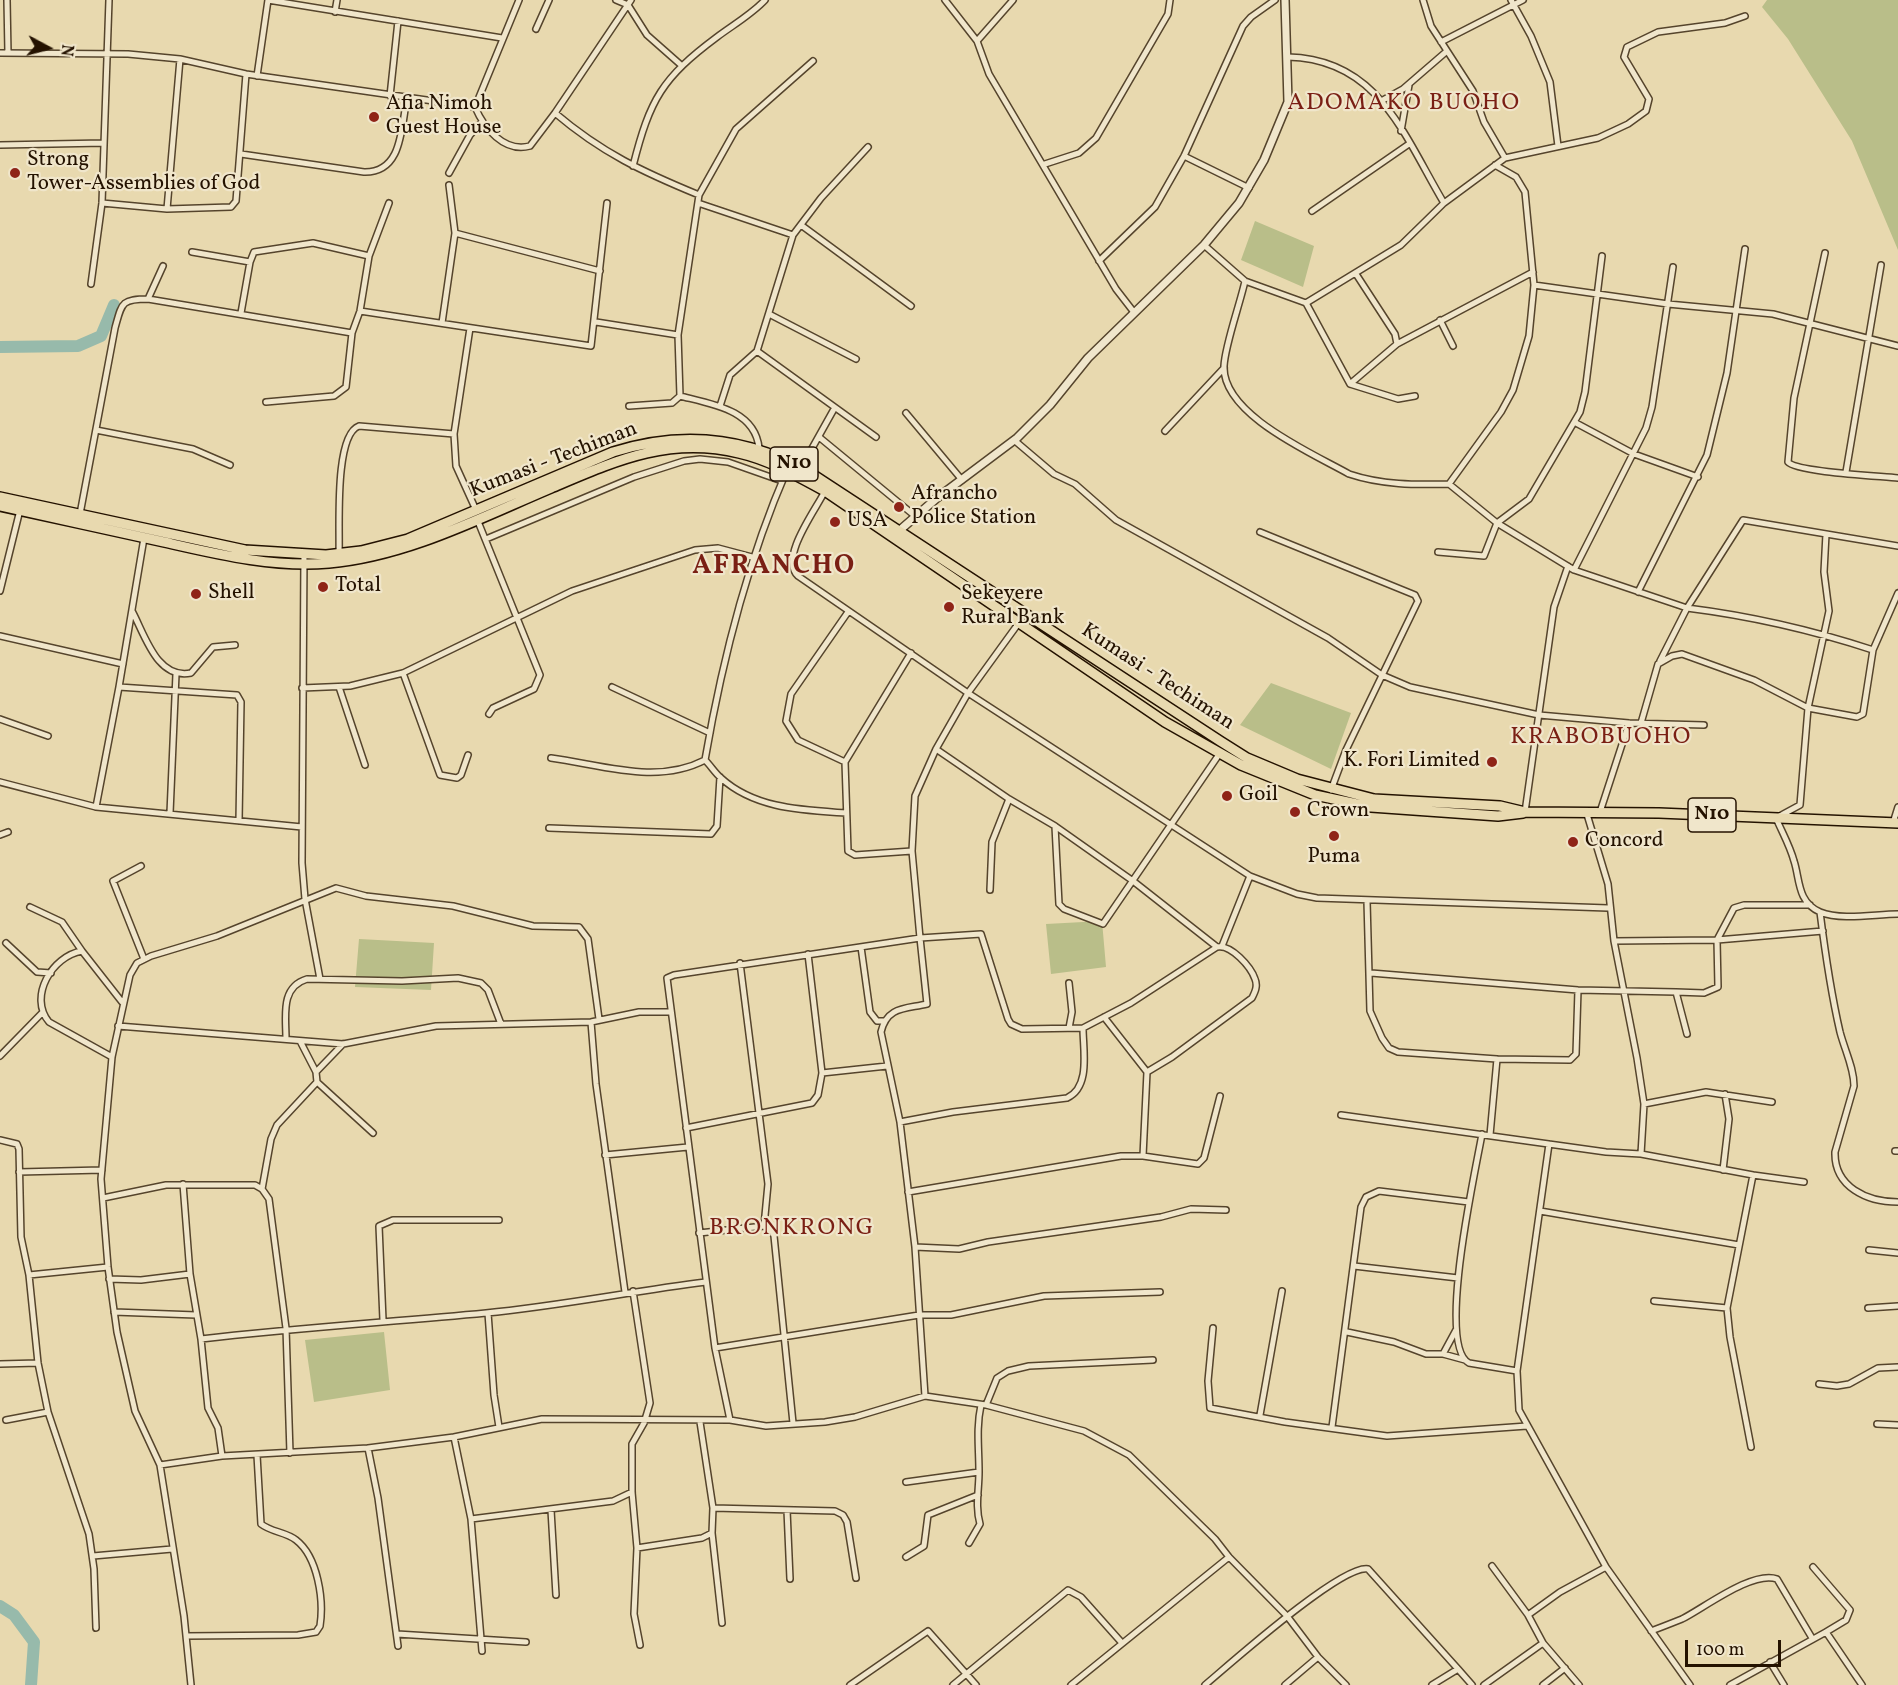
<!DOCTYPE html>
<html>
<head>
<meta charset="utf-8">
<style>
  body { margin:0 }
  #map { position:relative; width:1898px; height:1685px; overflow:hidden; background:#e8d9af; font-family:Vollkorn,serif }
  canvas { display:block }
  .north { position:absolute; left:18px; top:18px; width:60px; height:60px; -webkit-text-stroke:4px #f0e6cb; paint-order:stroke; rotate:97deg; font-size:16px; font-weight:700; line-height:24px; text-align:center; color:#241200 }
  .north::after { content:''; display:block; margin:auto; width:21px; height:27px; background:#241200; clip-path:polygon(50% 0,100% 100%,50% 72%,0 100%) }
  .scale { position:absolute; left:1685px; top:1640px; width:96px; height:27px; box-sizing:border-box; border:3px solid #241200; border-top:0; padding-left:8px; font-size:18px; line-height:21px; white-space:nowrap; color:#241200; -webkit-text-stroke:4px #f0e6cb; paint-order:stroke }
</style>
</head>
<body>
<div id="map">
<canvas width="1898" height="1685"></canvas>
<div class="north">N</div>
<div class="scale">100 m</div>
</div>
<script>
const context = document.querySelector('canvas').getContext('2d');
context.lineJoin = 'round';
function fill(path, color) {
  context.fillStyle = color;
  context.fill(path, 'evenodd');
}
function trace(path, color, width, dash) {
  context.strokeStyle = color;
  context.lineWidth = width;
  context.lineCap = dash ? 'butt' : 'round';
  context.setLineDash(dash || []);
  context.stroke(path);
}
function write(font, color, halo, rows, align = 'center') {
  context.font = font + ' Vollkorn,serif';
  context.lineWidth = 4.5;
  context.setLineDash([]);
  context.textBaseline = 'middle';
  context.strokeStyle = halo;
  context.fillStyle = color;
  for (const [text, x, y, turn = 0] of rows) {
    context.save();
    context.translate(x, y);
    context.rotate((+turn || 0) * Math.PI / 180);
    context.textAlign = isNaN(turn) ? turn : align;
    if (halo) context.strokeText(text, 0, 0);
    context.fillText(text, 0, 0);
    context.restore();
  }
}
const green = new Path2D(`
  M 1767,0 L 1898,0 L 1898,250 L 1852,141 L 1788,39 L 1762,7 Z
  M 1255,221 L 1314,246 L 1303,287 L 1241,260 Z
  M 1271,683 L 1351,713 L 1331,769 L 1240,725 Z
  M 1102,921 L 1106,967 L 1051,974 L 1046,924 Z
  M 359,939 L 434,943 L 431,990 L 355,987 Z
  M 384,1332 L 390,1390 L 314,1402 L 305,1340 Z`);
const river = new Path2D(`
  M 0,347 L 78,346 L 101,336 L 114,305
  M 0,1606 L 14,1615 L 34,1642 L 31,1685`);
const minor = new Path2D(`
  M 7,0 L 8,53
  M 268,0 L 502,38
  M 519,0 L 475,107 C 484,128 504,153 530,146 L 555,113 L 631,0
  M 616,0 L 628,5 L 647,35 L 681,65
  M 945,0 L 977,41 L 989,74 L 1116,289 L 1133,311
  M 1423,0 L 1431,26 L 1473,91 L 1484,122 L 1505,158
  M 1511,0 L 1531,36 L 1550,82 L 1558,146
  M 335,12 L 337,0
  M 536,29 L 549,0
  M 977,41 L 1013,0
  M 1441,42 L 1523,0
  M 0,53 L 128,54 L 180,59 L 246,74 L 475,107
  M 1288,57 C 1379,59 1404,136 1444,203
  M 257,76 L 268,0
  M 390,96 L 398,21
  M 1383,100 L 1403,89 L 1447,51
  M 555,113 C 602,153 643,172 699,195
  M 1401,131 L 1409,85
  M 0,145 L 104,143
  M 241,154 L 364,172 C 403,173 401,127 407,98
  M 1184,156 L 1249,188
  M 1045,164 L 1079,153 L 1096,138 L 1168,14 L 1170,0
  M 633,166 C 650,99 662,78 717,37 C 733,25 752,14 765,0
  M 449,173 L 470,135 L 482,122
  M 102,203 L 167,209 L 231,207 L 236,201 L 246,74
  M 698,203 L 793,235
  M 167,209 L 180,59
  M 1312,211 L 1409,144
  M 801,225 L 911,306
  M 455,233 L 600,271
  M 1204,245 L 1245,281 L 1306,303 L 1401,245 L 1444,203 L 1505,158 L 1598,138 L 1628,124 L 1646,111 L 1649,99 L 1624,57 L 1627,47 L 1658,32 L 1725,23 L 1745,16
  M 192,252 L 250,262
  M 1825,253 L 1794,398 L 1788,462 C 1796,472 1879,476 1898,478
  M 1099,261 L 1155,207 L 1184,156 L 1243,26 L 1251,17 L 1275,0
  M 1245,281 C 1240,304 1225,345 1224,366 C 1222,415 1314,454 1349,474 C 1382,485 1415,485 1449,484 L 1501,412 L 1513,390 L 1529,336 L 1534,285 L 1525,192 L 1516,177 L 1495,165
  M 91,284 L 102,203 L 109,0
  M 1534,285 L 1668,304 L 1773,314 L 1898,346
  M 148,299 L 163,266
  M 1306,303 L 1350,384 L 1398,399 L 1415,396
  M 360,311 L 591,346 L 607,203
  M 241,313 L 250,262 L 254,252 L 313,243 L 369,256
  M 769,314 L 856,359
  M 1440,320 L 1453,346
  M 596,322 L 678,335
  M 442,323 L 455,233 L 449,185
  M 470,328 L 454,434 L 456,466 L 476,510
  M 1397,344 L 1533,272
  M 757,351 L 876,437
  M 1350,384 L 1397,344 L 1395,334 L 1356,274
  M 680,396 C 712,404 755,410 759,448
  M 266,402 L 334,396 L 346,387 L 352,333 L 360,311 L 369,256 L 389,203
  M 629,406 L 672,403 L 680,396 L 678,335 L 699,195 L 736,129 L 813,61
  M 720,406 L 730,375 L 757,351 L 793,235 L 821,198 L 868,147
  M 906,413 L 962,480
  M 1576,423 L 1634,454 L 1698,477
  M 96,430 L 193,449 L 230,465
  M 1165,431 L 1224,368
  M 819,437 L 915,516
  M 1014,440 L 1054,474 L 1075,484 L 1116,520 L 1328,638 L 1382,675 L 1410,687 L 1539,715 L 1629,723 L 1704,725
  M 801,468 L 834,409
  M 1846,472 L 1881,265
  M 1449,484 L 1497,523 L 1574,570 L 1687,608 L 1743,520 L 1898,546
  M 825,491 C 815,511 779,558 798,576 L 968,693 L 1250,876 L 1297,894 L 1317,898 L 1608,908
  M 80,514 L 115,328 C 122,303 121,299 148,299 L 352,333
  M 477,519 L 540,675 L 534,689 L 493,708 L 489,714
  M 1260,532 L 1415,595 L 1418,601 L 1346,750 L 1331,790
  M 1826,534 L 1824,572 L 1829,611 L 1808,708 L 1800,805 L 1776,818 C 1782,832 1790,846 1794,861 C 1800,879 1797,902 1820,912 C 1842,921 1875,914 1898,914
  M 486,539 L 634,477 L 684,461 L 700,459 L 728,462 L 782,481
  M 1438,552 L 1484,556 L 1497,523 L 1529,499 L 1580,412 L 1585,392 L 1602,256
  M 339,554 C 340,528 334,435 359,426 L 454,434
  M 304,555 L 302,863 L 305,899 L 320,979
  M 1574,570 L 1646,428 L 1652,407 L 1673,267
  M 0,591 L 20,510
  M 1638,592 L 1707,455 L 1727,373 L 1745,249
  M 132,611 C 145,635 157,680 191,673 L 213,647 L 235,645
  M 0,636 L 123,664
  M 911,653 L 845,762 L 848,851 L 855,855 L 912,851
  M 1660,661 L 1687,608 C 1751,616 1812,630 1873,650
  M 403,673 L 440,775 L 457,778 L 461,775 L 468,755
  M 119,687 L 144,538
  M 339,687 L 365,765
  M 612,687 L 710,733
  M 302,688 L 350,686 L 403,673 L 572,591 L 695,550 L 718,548 L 752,557
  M 0,719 L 48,736
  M 1641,723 L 1658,664 L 1672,656 L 1682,654 L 1754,680 L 1808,708 L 1857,717 L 1863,714 L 1873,650 L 1898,593
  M 936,749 L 1009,799 L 1055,826 L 1059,904 L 1064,909 L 1103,924 L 1220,753
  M 551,758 C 603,765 657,785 705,760 C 722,661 747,562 787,470
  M 705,760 C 711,766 715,773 721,778 C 755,809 803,810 846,813
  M 845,762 L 798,740 L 786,721 L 791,694 L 848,612
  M 0,782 L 96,807 L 302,827
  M 96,807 L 119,687 L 237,695 L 241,702 L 239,821
  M 1525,812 L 1554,607 L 1568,566
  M 1600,812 L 1629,723
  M 170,813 L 176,674
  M 1893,823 L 1898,807
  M 1055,826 L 1133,881 L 1217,947
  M 549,828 L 711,834 L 717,826 L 720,777
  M 0,835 L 8,832
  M 141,866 L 113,881 L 144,959
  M 990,890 L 992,842 L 1009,799
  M 1367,901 L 1370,1011 L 1382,1038 L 1389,1048 L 1398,1052 L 1497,1059 L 1570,1060 L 1576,1054 L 1578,990
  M 30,907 L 62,922 L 82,951
  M 1820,912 C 1825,952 1831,993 1840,1032 C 1845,1051 1854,1068 1854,1086 L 1835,1152 C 1834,1187 1867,1202 1898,1202
  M 1614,941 L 1717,940 L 1734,908 L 1744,905 L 1810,905
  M 6,943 L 37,972 L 51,973
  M 1222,946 L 1250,876
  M 861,947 L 870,1012 L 877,1021 L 884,1021
  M 808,954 L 822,1073
  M 740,963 L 768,1184 L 764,1226
  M 1371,973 L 1578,990 L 1676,992 L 1687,1034
  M 1676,992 L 1704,993 L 1718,987 L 1717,940 L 1823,931
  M 1104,1017 L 1147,1072 L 1143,1156
  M 591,1022 L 596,1084 L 625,1292
  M 118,1026 L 343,1044 L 436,1026 L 591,1022 L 639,1012 L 670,1012
  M 1069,1028 L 1072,1012 L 1069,983
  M 286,1039 C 286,1016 280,987 307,979 L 402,981 L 458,978 L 481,983 L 488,990 L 501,1024
  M 300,1041 L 316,1072 L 317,1082 L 373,1133
  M 0,1056 L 42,1013
  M 112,1057 L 49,1022 C 28,997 52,956 82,951 L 122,1002
  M 316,1072 L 343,1044
  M 1644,1104 L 1706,1092 L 1772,1102
  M 1341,1115 L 1606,1152 L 1641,1154 L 1644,1104 L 1637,1058 L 1614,941 L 1608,884 L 1586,811
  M 900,1122 L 953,1112 L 1067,1098 C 1091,1087 1083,1050 1083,1028
  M 686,1128 L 812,1103 L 818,1095 L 822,1073 L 887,1066
  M 1482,1134 C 1476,1169 1436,1345 1469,1363 L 1517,1371
  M 1490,1135 L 1497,1059
  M 0,1140 L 17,1144 L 19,1149 L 21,1237 L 29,1275 L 38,1363 L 48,1412 L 89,1534 L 94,1569 L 96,1628
  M 1549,1144 L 1517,1371 L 1519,1410 L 1606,1567 L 1690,1685
  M 1895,1151 L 1898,1151
  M 1641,1154 L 1753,1175 L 1804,1182
  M 605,1155 L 688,1147
  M 1723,1170 L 1729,1119 L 1725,1094
  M 19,1172 L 102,1170
  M 183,1184 L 190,1274 L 201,1339 C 296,1328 391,1322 486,1313 C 559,1306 633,1291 706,1282
  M 262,1189 L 271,1139 L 277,1125 L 317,1082
  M 908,1192 L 1121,1156 L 1143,1156 L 1198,1164 L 1204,1158 L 1220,1096
  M 103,1198 L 166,1185 L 255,1185 L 262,1189 L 269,1199 L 286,1328 L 290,1453
  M 1540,1211 L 1739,1245
  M 699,1233 L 764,1226 L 771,1229 L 774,1236 L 793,1423
  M 915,1247 L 959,1249 L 988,1242 L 1161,1217 L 1191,1209 L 1226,1210
  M 1869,1250 L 1898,1253
  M 1354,1266 L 1458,1278
  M 29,1275 L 108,1267
  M 109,1279 L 141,1280 L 190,1274
  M 633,1291 L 650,1403 L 644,1423 L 632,1444 L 632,1492 L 637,1548 L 634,1614 L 640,1645
  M 1654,1301 L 1727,1308
  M 1868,1308 L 1898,1306
  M 114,1312 L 196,1315
  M 488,1313 L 494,1395 L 499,1427
  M 383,1320 L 379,1226 L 393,1220 L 499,1220
  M 1213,1328 L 1208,1381 L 1210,1408 L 1285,1422 L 1387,1436 L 1527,1426
  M 1347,1332 L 1394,1342 L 1426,1354 L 1443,1354 L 1465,1360
  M 201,1339 L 208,1408 L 218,1428 L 222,1456
  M 715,1348 L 919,1315 L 951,1315 L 1044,1296 L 1160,1292
  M 1443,1354 L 1456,1330
  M 0,1364 L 38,1363
  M 1819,1384 L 1837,1386 L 1849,1384 L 1878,1368 L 1898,1367
  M 925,1396 L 915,1247 L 900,1122 L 881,1032 C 887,1006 906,1009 927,1004 L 920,938 L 981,934 L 1008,1019 L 1011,1024 L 1022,1029 L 1083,1028 L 1131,1003 L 1217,947 C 1231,944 1251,967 1255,979 C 1258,986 1255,992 1252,998 L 1172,1057 L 1147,1072
  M 986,1405 L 997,1378 L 1008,1371 L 1029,1366 L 1153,1360
  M 1260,1415 L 1282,1291
  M 6,1420 L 48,1412
  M 730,1420 L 715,1348 L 667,978 L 674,975 L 920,938 L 912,851 L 915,796 L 936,749 L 968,693 L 1018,624
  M 1877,1424 L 1898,1425
  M 1332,1427 L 1361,1207 L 1366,1197 L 1379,1191 L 1469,1202
  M 454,1437 L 471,1519 L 482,1651
  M 1751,1447 L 1730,1337 L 1727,1308 L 1753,1175
  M 368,1448 L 378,1498 L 398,1646
  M 160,1465 L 222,1456 L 368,1448 L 454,1437 L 542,1419 L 730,1420 L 766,1426 L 825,1422 L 855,1417 L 925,1396 L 986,1405 L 1084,1431 L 1129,1455 L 1215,1539 L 1229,1557 L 1287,1616 L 1318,1657 L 1346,1685
  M 906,1482 L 979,1472
  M 713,1508 L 835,1511 L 843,1515 L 847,1522 L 856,1578
  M 551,1510 L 556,1595
  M 787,1510 L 790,1579
  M 471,1519 L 613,1501 L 632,1492
  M 712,1533 L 722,1623
  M 969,1543 L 980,1524 C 975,1506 979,1490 979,1472 C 979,1448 976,1428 981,1405
  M 637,1548 L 702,1538 L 712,1533 L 713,1508 L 700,1422
  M 93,1556 L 172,1549
  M 906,1557 L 924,1546 L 928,1515 L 978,1495
  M 1813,1567 L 1850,1610 L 1846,1620 L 1826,1632
  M 1528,1615 L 1560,1592 L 1606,1567
  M 1651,1631 C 1662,1627 1672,1623 1682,1619 C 1704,1608 1753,1570 1777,1579 L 1812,1638
  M 397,1634 L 526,1642
  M 186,1636 L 298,1635 L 316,1632 L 320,1626 C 324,1600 318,1557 296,1540 C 286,1532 271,1532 261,1524 L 257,1455
  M 1543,1643 L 1579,1685
  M 1770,1662 L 1784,1685
  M 191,1685 L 184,1616 L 160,1465 L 135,1411 L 117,1332 L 108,1267 L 101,1179 L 112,1057 L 130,975 L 137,963 L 151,956 L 217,936 L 336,888 L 366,896 L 453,906 L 533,926 L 579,927 L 588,939 L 599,1019
  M 850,1685 L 928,1631 L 976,1685
  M 953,1685 L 1068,1590 L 1081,1597 L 1122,1643
  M 1071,1685 L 1229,1557
  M 1205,1685 C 1230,1664 1342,1564 1368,1569 L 1458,1669
  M 1285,1685 L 1318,1657
  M 1432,1685 L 1458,1669 L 1472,1685
  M 1484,1685 L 1543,1643 L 1528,1615 L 1492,1566
  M 1543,1685 L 1565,1668
  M 1730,1685 L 1826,1632 L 1862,1685`);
const tertiary = new Path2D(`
  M 900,530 L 937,498 L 1017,438 L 1050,405 L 1088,358 L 1204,245 L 1239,203 L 1264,160 L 1288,102 L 1285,0`);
const trunk = new Path2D(`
  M 0,497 L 245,550 L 326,555 L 361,551 L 408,539 L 613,452 C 682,430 749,437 812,474 L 1220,741 L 1247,758 L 1297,779 L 1374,799 L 1500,806 L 1525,812 L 1659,813 L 1898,823
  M 0,506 C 55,518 109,530 164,542 C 217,554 274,568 329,563 C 407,556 480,518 551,488 C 615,461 668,436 739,453 C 770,460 797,476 825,491 L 1165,722 L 1241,765 L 1315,795 L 1371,807 L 1498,816 L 1523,813`);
const markers = [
  [374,117,6,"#8f2418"],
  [15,173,6,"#8f2418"],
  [899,507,6,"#8f2418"],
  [835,522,6,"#8f2418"],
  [323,587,6,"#8f2418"],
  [196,594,6,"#8f2418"],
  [949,607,6,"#8f2418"],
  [1492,762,6,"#8f2418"],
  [1227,796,6,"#8f2418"],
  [1295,812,6,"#8f2418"],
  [1334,836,6,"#8f2418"],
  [1573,842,6,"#8f2418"]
];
const shields = [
  [794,464,48],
  [1712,815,48]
];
const shieldNames = [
  ["N10",794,464],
  ["N10",1712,815]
];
const poiNames = [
  ["Afia Nimoh",386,105],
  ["Guest House",386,129],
  ["Strong",27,161],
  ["Tower-Assemblies of God",27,185],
  ["Afrancho",911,495],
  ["Police Station",911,519],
  ["USA",847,522],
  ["Total",335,587],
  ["Shell",208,594],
  ["Sekeyere",961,595],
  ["Rural Bank",961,619],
  ["K. Fori Limited",1480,762,"right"],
  ["Goil",1239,796],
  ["Crown",1307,812],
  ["Concord",1585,842],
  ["Puma",1334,858,"center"]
];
const streetNames = [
  ["Kumasi - Techiman",554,461,-21],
  ["Kumasi - Techiman",1157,678,33]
];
const quarterNames = [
  ["ADOMAKO BUOHO",1404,105],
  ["KRABOBUOHO",1601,739],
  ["BRONKRONG",792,1230]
];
const districtNames = [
  ["AFRANCHO",774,568]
];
fill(green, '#b9be89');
trace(river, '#97baab', 12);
trace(minor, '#55442c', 8);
trace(tertiary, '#55442c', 10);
trace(trunk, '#241200', 12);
trace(minor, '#f0e6cb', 5);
trace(tertiary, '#f0e6cb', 7);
trace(trunk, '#e8d9af', 9);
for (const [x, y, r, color] of markers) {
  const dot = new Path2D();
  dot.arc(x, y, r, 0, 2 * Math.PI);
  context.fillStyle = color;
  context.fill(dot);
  trace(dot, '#f0e6cb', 2);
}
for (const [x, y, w] of shields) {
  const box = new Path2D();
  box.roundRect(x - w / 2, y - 17, w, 34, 4.5);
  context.fillStyle = '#f0e6cb';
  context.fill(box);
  trace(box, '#241200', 1.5);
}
write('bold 20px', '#241200', null, shieldNames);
write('21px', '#241200', '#f0e6cb', poiNames, 'left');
write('21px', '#241200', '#f0e6cb', streetNames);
context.letterSpacing = '1.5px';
write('24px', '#7a1f14', '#f0e6cb', quarterNames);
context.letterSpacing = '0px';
context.letterSpacing = '1.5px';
write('bold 27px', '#7a1f14', '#f0e6cb', districtNames);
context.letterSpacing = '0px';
</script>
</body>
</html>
